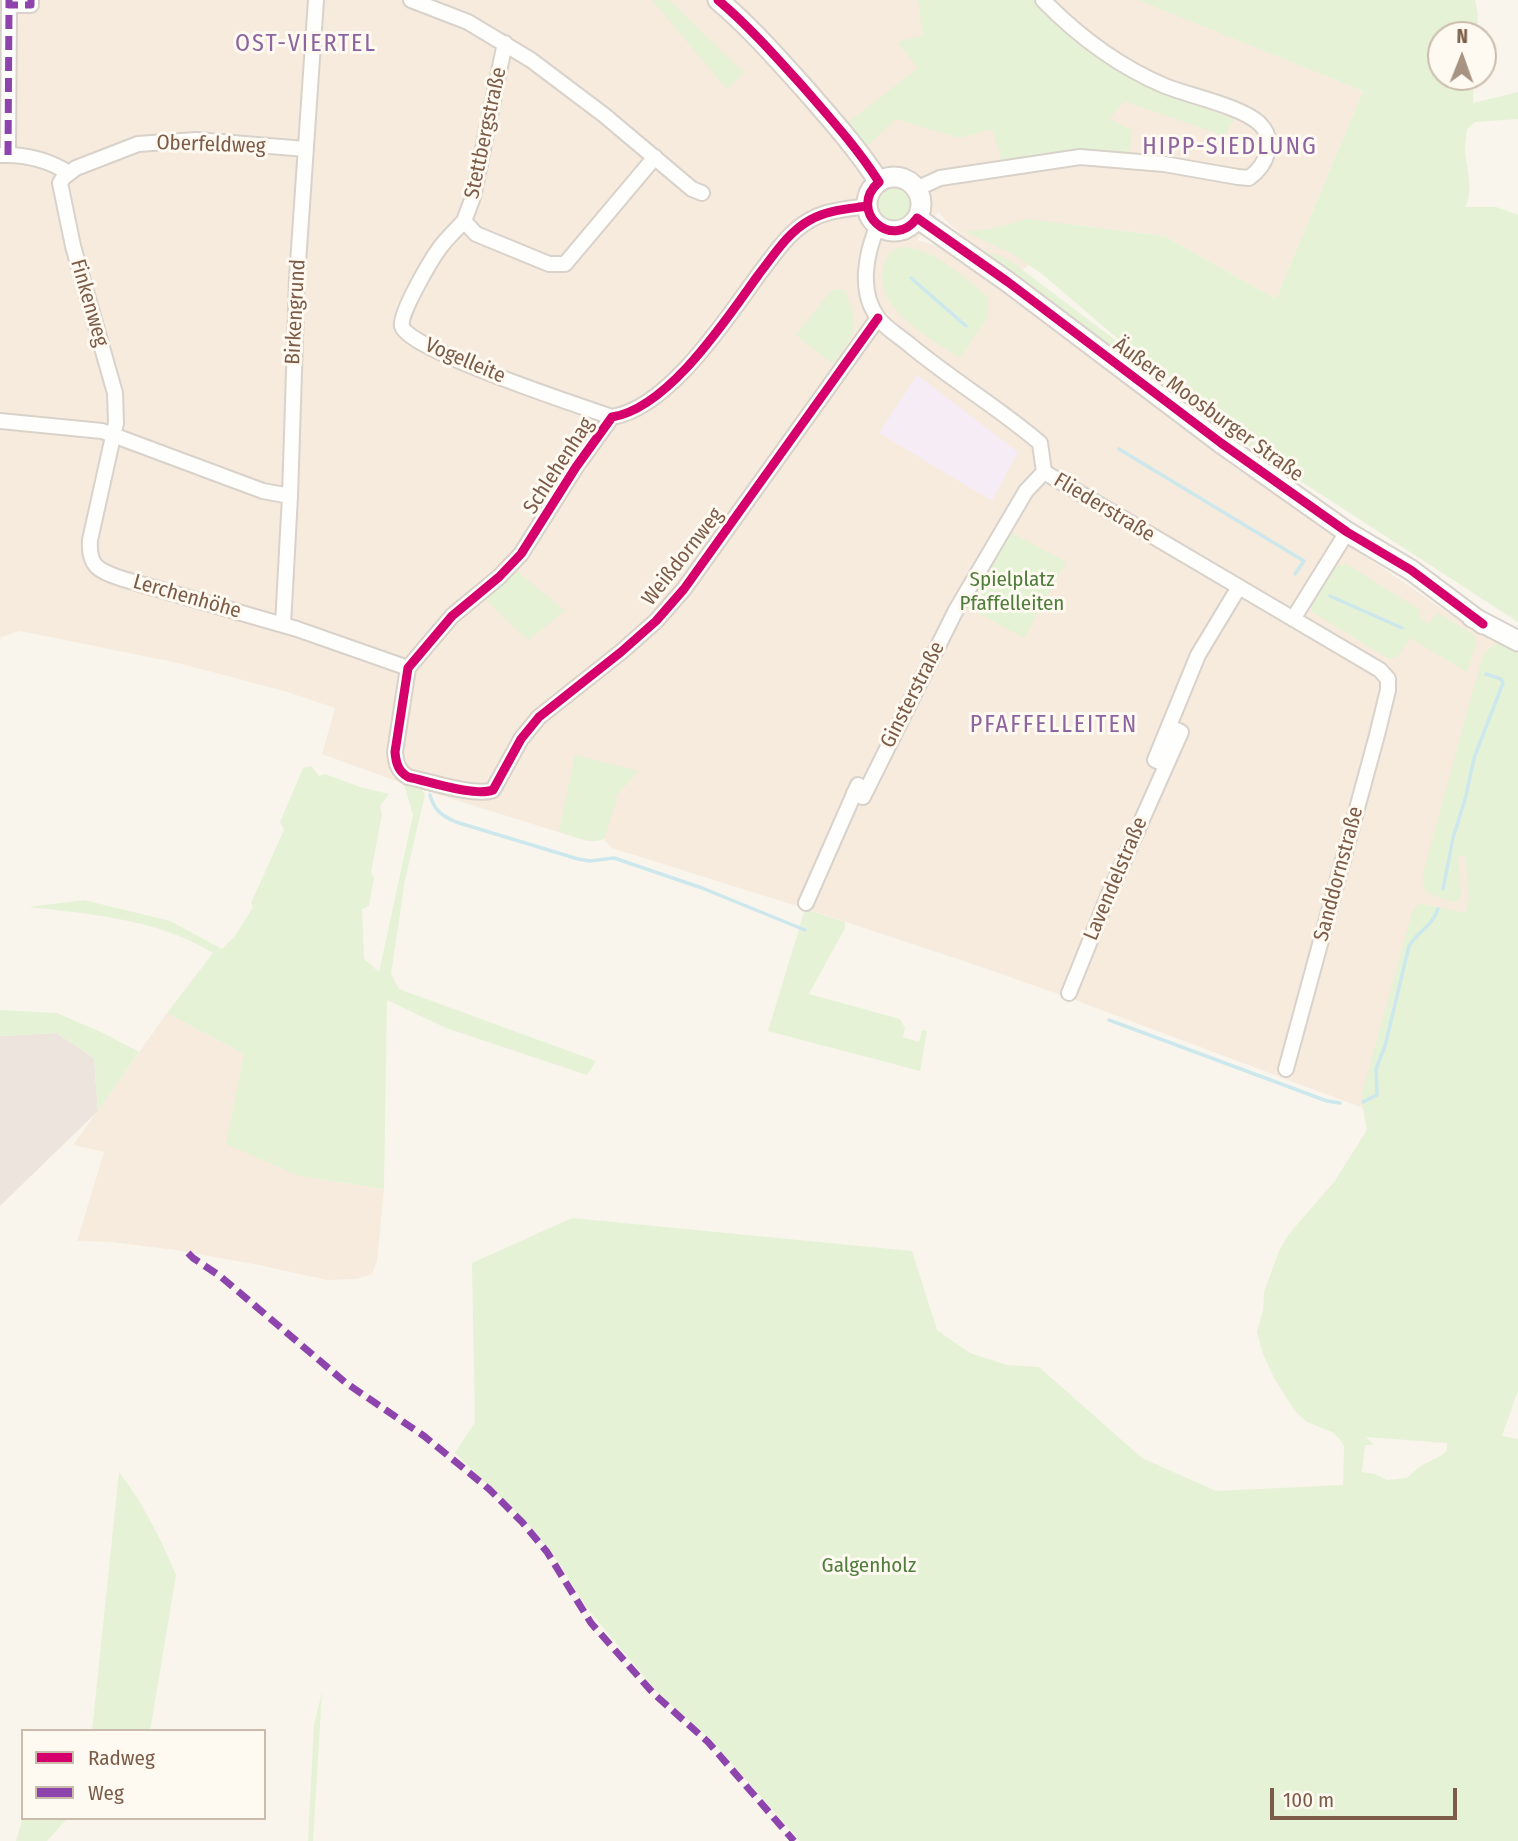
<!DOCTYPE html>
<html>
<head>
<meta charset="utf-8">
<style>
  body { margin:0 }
  #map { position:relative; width:1518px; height:1841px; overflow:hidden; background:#f9f5ed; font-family:"Fira Sans Condensed",sans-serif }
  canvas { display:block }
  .legend { position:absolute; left:21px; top:1729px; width:245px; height:91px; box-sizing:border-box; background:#fffaf1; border:2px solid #cbbbad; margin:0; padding:9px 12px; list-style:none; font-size:21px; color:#7c5c48 }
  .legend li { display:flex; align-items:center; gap:14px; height:35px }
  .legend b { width:35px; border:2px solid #cbbbad }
  .north { position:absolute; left:1427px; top:21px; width:70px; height:70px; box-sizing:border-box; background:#fffaf1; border:2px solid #cbbbad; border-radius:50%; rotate:1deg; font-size:19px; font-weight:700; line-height:28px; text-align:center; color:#7c5c48 }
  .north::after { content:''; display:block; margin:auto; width:24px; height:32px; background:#a89282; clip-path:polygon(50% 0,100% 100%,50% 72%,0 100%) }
  .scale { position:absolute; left:1270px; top:1788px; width:187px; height:32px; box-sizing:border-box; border:4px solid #7c5c48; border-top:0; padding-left:9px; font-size:21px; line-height:24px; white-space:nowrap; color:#7c5c48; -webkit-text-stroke:5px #fffaf1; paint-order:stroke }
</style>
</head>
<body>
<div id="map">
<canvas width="1518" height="1841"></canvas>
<ul class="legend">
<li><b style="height:9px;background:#d6006c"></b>Radweg</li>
<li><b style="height:9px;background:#8e44ad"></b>Weg</li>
</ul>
<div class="north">N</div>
<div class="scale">100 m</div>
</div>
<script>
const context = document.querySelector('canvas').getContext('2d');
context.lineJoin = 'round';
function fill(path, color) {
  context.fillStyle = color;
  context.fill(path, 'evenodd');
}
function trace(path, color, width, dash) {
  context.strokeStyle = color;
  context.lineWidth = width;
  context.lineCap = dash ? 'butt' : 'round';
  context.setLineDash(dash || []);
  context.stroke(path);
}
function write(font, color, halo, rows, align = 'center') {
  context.font = font + ' "Fira Sans Condensed",sans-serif';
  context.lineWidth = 6;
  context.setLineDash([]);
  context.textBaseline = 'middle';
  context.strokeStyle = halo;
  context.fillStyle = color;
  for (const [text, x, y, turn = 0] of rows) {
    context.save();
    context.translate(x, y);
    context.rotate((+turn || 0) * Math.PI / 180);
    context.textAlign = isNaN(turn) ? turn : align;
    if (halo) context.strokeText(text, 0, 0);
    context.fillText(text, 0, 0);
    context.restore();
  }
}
const residential = new Path2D(`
  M 0,0 L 1139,0 L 1363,91 L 1276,299 L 1164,236 L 1076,225 L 1014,277 L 949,224 L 938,212 L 917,240 L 948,250 L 993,279 L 1148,402 L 1230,464 L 1472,629 L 1518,651 L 1518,733 L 1465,913 L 1379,1114 L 1064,996 L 967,962 L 822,914 L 612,848 L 604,839 L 587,841 L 404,784 L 322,754 L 335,708 L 284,691 L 178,663 L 20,631 L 1,637 L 0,640 Z
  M 167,1013 L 244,1054 L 299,1176 L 384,1189 L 377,1261 L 372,1274 L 356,1279 L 327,1280 L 259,1265 L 175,1250 L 111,1242 L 77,1241 L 104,1152 L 73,1145 Z`);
const industrial = new Path2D(`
  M 57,1033 L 94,1058 L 98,1111 L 0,1206 L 0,1036 Z`);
const education = new Path2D(`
  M 917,375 L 1018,452 L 992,501 L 879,433 Z`);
const green = new Path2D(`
  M 652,0 L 669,0 L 744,73 L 727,89 Z
  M 918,0 L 1038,0 C 1059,22 1080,45 1105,63 C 1143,90 1191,103 1234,119 L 1223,138 L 1216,133 L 1124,101 L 1109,119 L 1132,130 L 1129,154 L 1083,151 L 1002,161 L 992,129 L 960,138 L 896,119 L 865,148 L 846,124 L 918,68 L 898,42 L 923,35 Z
  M 1138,0 L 1475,0 L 1478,14 L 1477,35 L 1441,35 L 1441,77 L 1474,77 L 1473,103 L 1518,92 L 1518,119 L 1475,122 L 1467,129 C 1466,138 1464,149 1466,158 C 1468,174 1473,192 1465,207 L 1496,207 L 1518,215 L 1518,622 L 1254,451 L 1222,424 L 1199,399 L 1118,339 L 1042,274 L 1013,254 L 964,231 L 986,230 L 1027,219 L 1164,236 L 1276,299 L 1363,91 Z
  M874 204a20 20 0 1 1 40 0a20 20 0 1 1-40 0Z
  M 902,247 C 932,247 966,279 988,297 L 988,317 L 960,358 C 931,337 876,312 883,269 C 885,256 890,251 902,247 Z
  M 977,249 L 1003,257 L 1016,265 L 1122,345 L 1190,408 Z
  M 833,289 L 845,290 C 860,331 857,328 833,364 L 796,335 Z
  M 1009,531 L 1066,562 L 1024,638 L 967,607 Z
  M 1346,564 L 1420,610 L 1420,618 L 1428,624 L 1438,613 L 1474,635 L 1476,643 L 1467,672 L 1410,638 L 1397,657 L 1389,659 L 1312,612 L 1311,604 L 1336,566 Z
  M 515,570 L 565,611 L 528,640 L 483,597 Z
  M 1500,643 L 1518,651 L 1518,1391 L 1502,1436 L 1518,1439 L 1518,1841 L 800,1841 L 711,1740 L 655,1690 L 587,1608 L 553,1554 L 524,1520 L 455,1453 L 475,1422 L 472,1263 L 572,1218 L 912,1251 L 937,1330 L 970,1353 L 1007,1365 L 1039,1367 L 1142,1458 L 1216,1491 L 1343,1485 L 1344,1446 L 1339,1438 L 1332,1432 L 1307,1422 L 1294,1410 L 1274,1378 L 1263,1354 L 1257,1332 L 1263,1311 L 1264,1292 L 1279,1251 L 1288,1235 L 1334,1182 L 1367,1130 L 1361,1097 L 1412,913 L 1416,906 L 1422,904 L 1465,913 L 1469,899 L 1465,856 L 1458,856 L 1461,895 L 1458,901 C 1451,902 1448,900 1441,898 C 1424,893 1421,888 1424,870 L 1482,658 L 1489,648 ZM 1366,1437 L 1447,1443 L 1447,1450 L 1442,1455 L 1419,1467 L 1407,1478 L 1387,1480 L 1375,1474 L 1362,1472 L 1365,1445 L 1374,1445 Z
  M 575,755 L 638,771 L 615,797 L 617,799 L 604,839 C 588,845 574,836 559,831 Z
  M 311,766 L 319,776 L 325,774 L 360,787 L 389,794 L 380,806 L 382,814 L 371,873 L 374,878 L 369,906 L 362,909 L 364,959 L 379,972 L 413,815 L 404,784 L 420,787 L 425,795 L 405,880 L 391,974 L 399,989 L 596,1061 L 587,1075 L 446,1028 L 387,1000 L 384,1189 L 299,1176 L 226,1144 L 244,1054 L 167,1013 L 213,953 C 158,919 91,914 28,907 L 84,900 L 170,921 L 222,949 L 235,936 L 253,907 L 251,903 L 284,830 L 280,822 L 303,768 Z
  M 805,909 L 845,922 L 845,928 L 809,994 L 900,1019 L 905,1028 L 903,1037 L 919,1042 L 922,1030 L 927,1031 L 920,1071 L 768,1031 Z
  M 0,1010 L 57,1013 L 103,1033 L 139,1052 L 98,1111 L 94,1058 L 57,1033 L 0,1036 Z
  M 119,1472 C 143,1503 161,1539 176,1575 L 150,1731 L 92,1731 Z
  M 322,1692 L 313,1841 L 308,1841 L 314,1725 Z
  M 23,1817 L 23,1818 L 71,1818 L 64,1822 L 47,1841 L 16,1841 Z`);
const stream = new Path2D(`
  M 911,278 L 966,326
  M 1119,449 L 1304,561 L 1295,574
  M 1330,596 L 1402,628
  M 430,795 C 434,810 442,816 456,822 L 578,859 L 590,861 L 614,858 L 702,888 L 805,930
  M 1443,889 L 1453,838 L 1466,796 L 1474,758 L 1503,683 L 1501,679 L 1486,674
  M 1109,1020 L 1327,1101 L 1340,1103
  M 1363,1102 L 1377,1095 L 1376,1069 L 1385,1046 L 1409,946 C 1419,930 1432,927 1438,909`);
const minor = new Path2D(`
  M 9,0 L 9,5 L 31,5 L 31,0
  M 411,0 L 468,22 L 531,60 L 604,115 L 692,189 L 702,193
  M 505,43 L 473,197 L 464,221 L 476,234 L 549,264 L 565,264 L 655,157
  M 306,149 L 196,140 L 138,144 L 76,168 L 63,178 L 60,183 L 73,246 L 115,393 L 116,423 L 90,540 C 88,568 100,571 123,579 L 297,629 L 408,668
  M 1,155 C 26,154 47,159 69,173
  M 8,155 L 9,5
  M 916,189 L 940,178 L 1080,157 L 1164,164 L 1238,177 L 1249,178 C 1267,165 1277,140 1259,123 C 1240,106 1190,96 1165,86 C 1118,66 1078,36 1043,0
  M 867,206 C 848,209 827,210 810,220 C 788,232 774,255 759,274 C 727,318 669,408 612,417 L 576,467 L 521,554 L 499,577 L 452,616 L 408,668 L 395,752 C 396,763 398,771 408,777 C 428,781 475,797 493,790 L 521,739 L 539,717 L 621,652 L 656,621 L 684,589 L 878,318
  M 464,221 C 456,230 446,239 439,249 C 431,260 399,314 402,326 C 406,349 583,407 612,417
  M 878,225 C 866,253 858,291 878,318 C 886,329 901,337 911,346 C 952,380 999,408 1040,443 L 1044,472 L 1380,670 L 1388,679 L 1388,690 L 1377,735 L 1286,1069
  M 0,421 L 102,431 L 263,491 L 290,496
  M 1293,619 L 1347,532
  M 283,625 L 290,496 L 297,278 L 316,0
  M 1166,765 L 1155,760 L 1198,655 L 1239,587
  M 854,793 L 863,797 L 956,610 L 1026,491 L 1044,472
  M 806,903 L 858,785
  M 1069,993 L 1109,894 L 1181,732 L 1170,727`);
const tertiary = new Path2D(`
  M 718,0 C 750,27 777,58 805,89 C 831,119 858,149 879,182
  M867 204a27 27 0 1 1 54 0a27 27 0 1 1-54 0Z
  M 917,218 L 1008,282 L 1221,443 L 1347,532 L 1411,570 L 1483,624
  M 1472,617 L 1518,641`);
const quiet = new Path2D(`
  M 9,0 L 9,5 L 31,5 L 31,0
  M 8,155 L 9,5
  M 188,1253 L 193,1258 L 220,1276 L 346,1383 L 424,1436 L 489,1489 L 522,1522 L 547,1552 L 591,1623 L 653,1693 L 708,1742 L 794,1841`);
const cycleway = new Path2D(`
  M 718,0 C 750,27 777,58 805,89 C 831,119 858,149 879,182 C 846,211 893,252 917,218 L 1008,282 L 1221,443 L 1347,532 L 1411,570 L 1483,624
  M 867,206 C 848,209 827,210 810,220 C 788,232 774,255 759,274 C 727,318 669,408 612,417 L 576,467 L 521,554 L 499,577 L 452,616 L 408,668 L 395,752 C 396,763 398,771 408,777 C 428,781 475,797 493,790 L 521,739 L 539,717 L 621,652 L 656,621 L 684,589 L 878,318`);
const streetNames = [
  ["Stettbergstraße",486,133,-78],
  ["Oberfeldweg",211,145,2],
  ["Finkenweg",89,303,74],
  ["Birkengrund",296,312,-87],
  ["Vogelleite",465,361,23],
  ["Äußere Moosburger Straße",1208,410,36],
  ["Schlehenhag",559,466,-57],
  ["Fliederstraße",1104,508,31],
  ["Weißdornweg",683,557,-52],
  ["Lerchenhöhe",187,597,16],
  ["Ginsterstraße",913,695,-63],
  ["Sanddornstraße",1339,874,-75],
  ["Lavendelstraße",1116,879,-67]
];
const parkNames = [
  ["Spielplatz",1012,580],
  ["Pfaffelleiten",1012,604],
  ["Galgenholz",869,1566]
];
const quarterNames = [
  ["OST-VIERTEL",306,44],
  ["HIPP-SIEDLUNG",1230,147],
  ["PFAFFELLEITEN",1054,725]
];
fill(residential, '#f6ebdd');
fill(industrial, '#ede5dd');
fill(education, '#f6ecf5');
fill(green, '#e5f2d6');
trace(stream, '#cde8ec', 3.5);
trace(minor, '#d9d2cb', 18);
trace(tertiary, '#d9d2cb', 23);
trace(minor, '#fefefc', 14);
trace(tertiary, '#fefefc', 19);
trace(quiet, '#8e44ad', 7, [14, 7]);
trace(cycleway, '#d6006c', 9);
write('21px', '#7c5c48', '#fffaf1', streetNames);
write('21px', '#4e7d3c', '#fffaf1', parkNames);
context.letterSpacing = '2px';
write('24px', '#8d649f', '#fffaf1', quarterNames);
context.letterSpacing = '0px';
</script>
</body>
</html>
